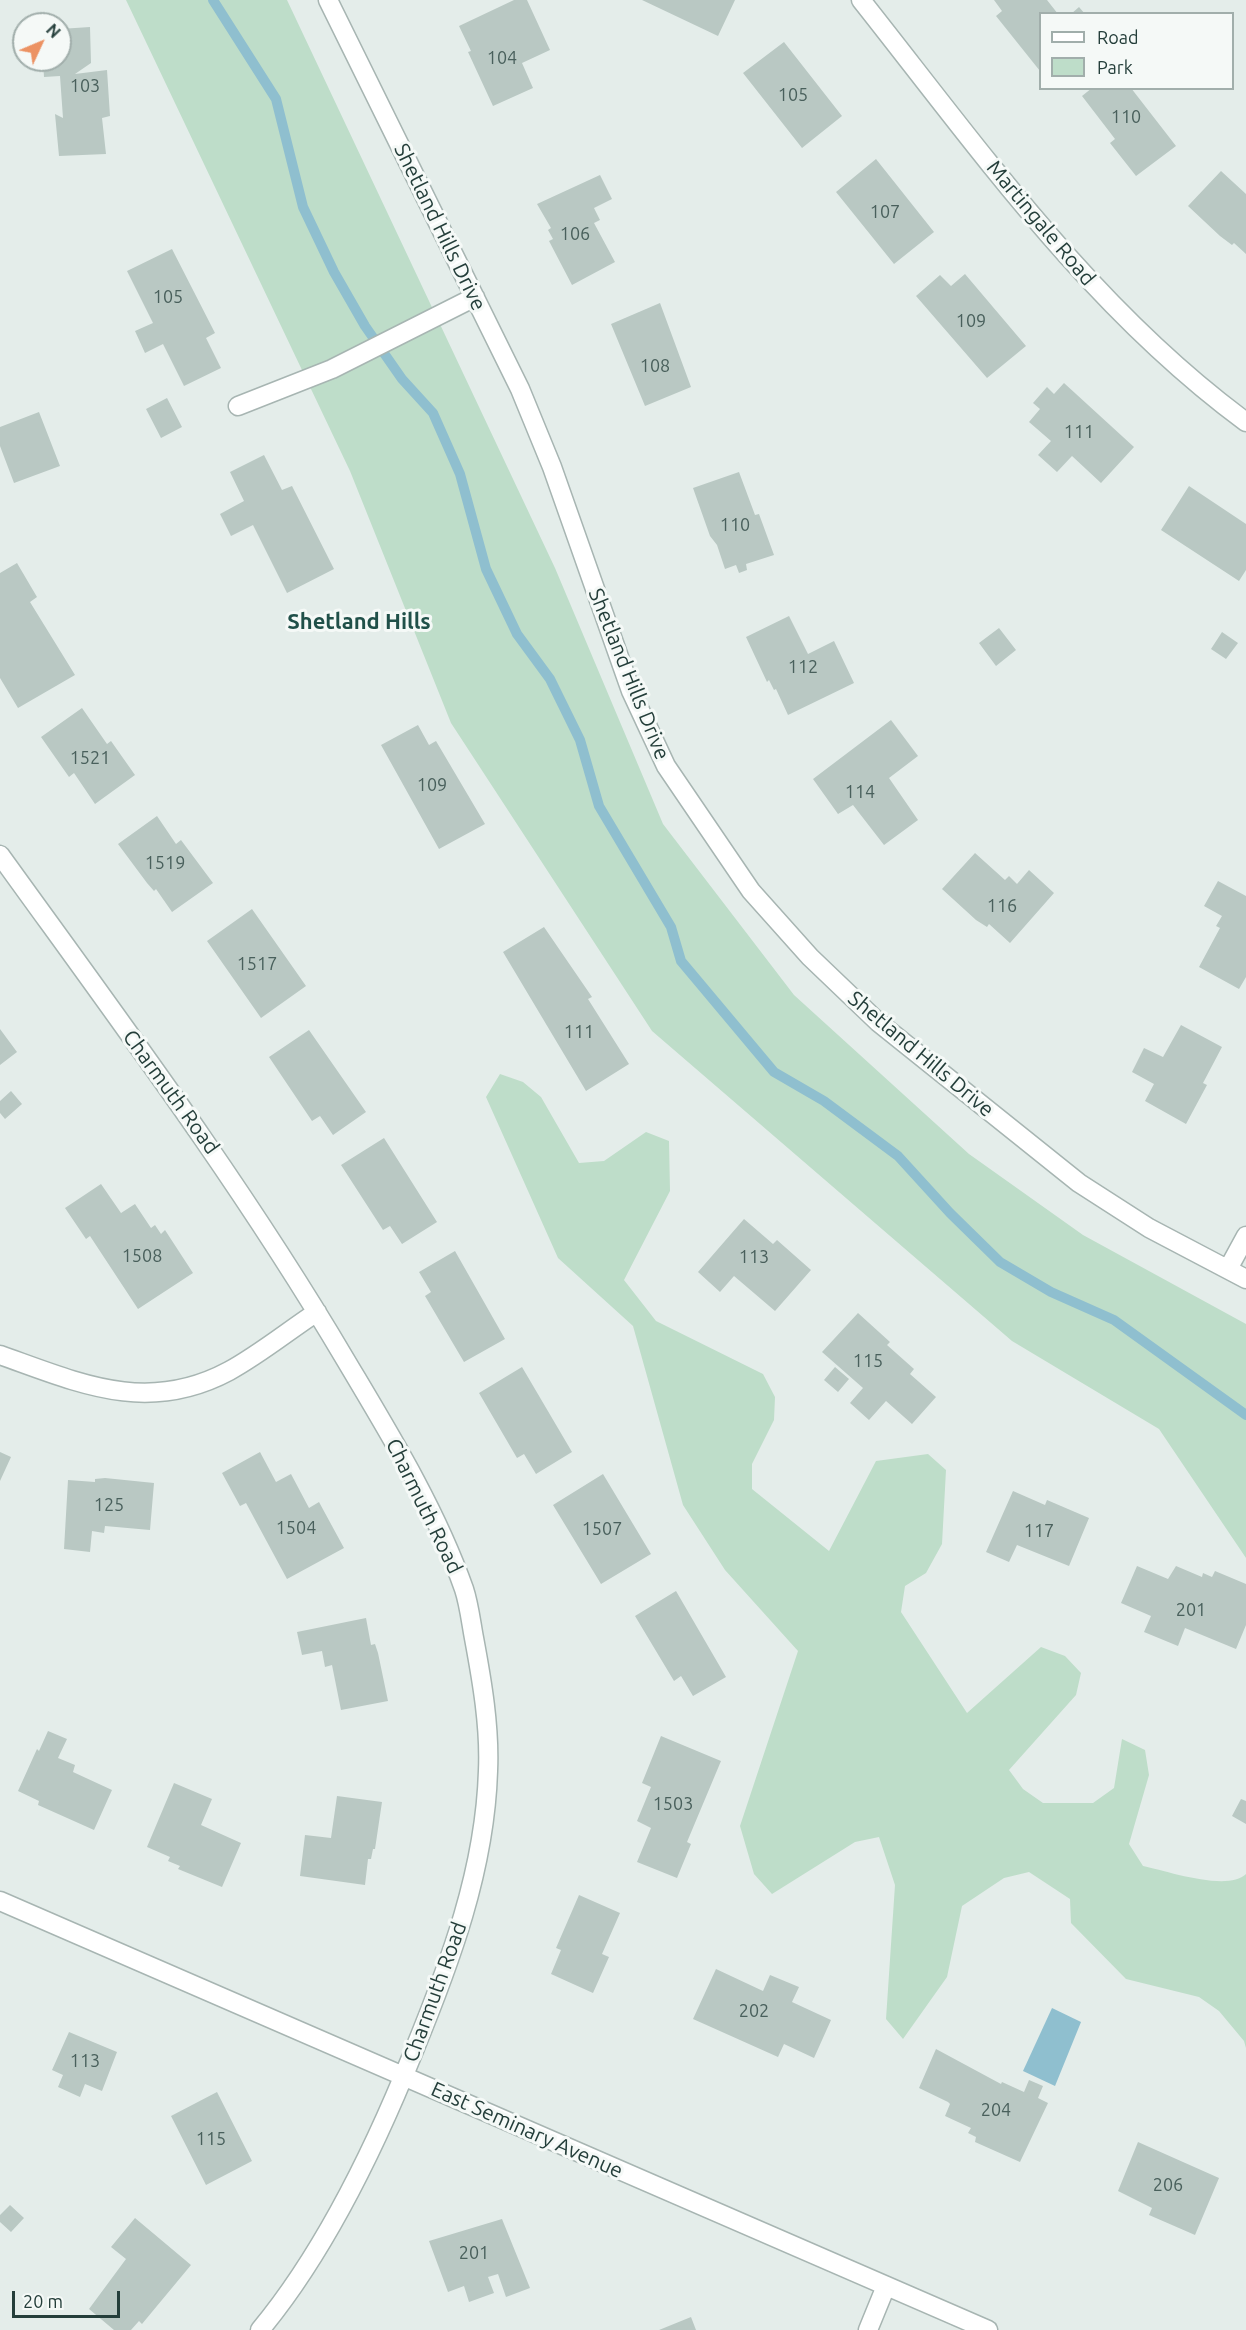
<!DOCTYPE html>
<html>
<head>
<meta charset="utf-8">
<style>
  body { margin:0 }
  #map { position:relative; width:1246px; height:2330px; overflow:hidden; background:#e4edea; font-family:Ubuntu,sans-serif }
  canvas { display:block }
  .legend { position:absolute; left:1039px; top:12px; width:195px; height:78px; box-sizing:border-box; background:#f5f9f7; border:2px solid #a1aeab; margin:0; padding:8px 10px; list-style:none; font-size:18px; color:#243e3a }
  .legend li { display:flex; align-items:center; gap:12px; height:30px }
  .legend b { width:30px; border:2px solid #a1aeab }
  .north { position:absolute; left:12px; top:12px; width:60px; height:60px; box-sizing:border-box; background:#f5f9f7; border:2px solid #a1aeab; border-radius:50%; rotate:46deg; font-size:16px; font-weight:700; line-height:24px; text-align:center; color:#243e3a }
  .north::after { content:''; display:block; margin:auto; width:21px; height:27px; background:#ec9263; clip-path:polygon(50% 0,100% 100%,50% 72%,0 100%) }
  .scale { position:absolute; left:12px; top:2291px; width:108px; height:27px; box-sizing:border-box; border:3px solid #243e3a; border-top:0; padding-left:8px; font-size:18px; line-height:21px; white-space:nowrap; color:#243e3a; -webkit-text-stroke:4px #f5f9f7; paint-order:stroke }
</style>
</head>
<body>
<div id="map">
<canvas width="1246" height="2330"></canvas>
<ul class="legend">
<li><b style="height:8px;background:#fff"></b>Road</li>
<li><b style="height:16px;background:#beddc9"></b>Park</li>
</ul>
<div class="north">N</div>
<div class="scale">20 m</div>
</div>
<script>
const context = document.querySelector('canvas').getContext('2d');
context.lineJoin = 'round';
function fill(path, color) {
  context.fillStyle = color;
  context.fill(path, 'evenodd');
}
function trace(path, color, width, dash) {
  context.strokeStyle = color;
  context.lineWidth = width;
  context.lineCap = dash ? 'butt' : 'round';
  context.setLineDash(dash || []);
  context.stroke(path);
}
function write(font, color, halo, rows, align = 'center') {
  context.font = font + ' Ubuntu,sans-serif';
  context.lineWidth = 6;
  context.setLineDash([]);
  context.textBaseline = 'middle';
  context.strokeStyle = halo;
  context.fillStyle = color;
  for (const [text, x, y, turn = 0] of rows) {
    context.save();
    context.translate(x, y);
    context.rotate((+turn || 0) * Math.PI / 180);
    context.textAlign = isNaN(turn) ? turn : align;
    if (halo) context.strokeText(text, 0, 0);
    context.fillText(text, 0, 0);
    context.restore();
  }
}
const green = new Path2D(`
  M 126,0 L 287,0 L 555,568 L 663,824 L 794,995 L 969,1154 L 1083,1235 L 1246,1324 L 1246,1558 L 1159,1429 L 1012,1341 L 652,1031 L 451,723 L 350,471 Z
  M 500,1074 L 523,1082 L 541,1097 L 579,1163 L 604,1161 L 646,1132 L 669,1141 L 670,1191 L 624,1280 L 656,1321 L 763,1374 L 775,1397 L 774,1420 L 752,1464 L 752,1489 L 829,1551 L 876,1461 L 928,1454 L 946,1470 L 942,1544 L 926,1573 L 905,1586 L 901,1612 L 967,1713 L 1041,1647 L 1065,1656 L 1081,1673 L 1076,1695 L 1009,1770 L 1023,1789 L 1043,1803 L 1093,1803 L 1114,1788 L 1122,1739 L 1145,1750 L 1149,1775 L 1129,1844 L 1143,1866 C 1167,1871 1228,1892 1246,1874 L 1246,2048 L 1244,2041 L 1219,2011 L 1199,1997 L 1126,1979 L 1071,1923 L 1070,1899 L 1029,1872 L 1004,1878 L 962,1906 L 947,1977 L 903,2039 L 886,2019 L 895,1885 L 879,1837 L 855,1842 L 772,1894 L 754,1874 L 740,1826 L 798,1651 L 725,1570 L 683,1505 L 633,1326 L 558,1258 L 486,1097 Z`);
const water = new Path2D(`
  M 1052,2008 L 1081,2022 L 1055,2086 L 1023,2071 Z`);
const stream = new Path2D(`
  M 213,0 L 276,99 L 303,207 L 334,272 L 365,326 L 402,379 L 433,413 L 460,474 L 486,569 L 517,634 L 550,679 L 580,740 L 599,806 L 671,927 L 681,961 L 774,1072 L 824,1101 L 898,1156 L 950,1213 L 1000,1262 L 1051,1292 L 1114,1320 L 1246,1415`);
const building = new Path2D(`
  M 514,0 L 527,0 L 550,50 L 522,63 L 533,88 L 493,106 L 468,52 L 471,51 L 459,26 Z
  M 642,0 L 735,0 L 718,36 Z
  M 994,0 L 1047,0 L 1058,14 L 1040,14 L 1040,71 L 996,16 L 1002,11 Z
  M 1079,7 L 1085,14 L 1071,14 Z
  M 90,27 L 91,63 L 75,74 L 107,70 L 110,116 L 102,118 L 106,154 L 59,156 L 55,114 L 63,118 L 60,76 L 44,77 L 43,60 L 60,60 L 60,29 Z
  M 784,42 L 842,116 L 802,148 L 743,73 Z
  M 1092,88 L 1131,88 L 1176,146 L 1136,176 L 1110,143 L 1115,139 L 1082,96 Z
  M 876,159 L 934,232 L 894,264 L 836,192 Z
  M 1221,171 L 1246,194 L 1246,254 L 1234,243 L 1232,245 L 1220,236 L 1188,206 Z
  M 600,175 L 612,199 L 594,208 L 600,220 L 594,223 L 615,262 L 572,285 L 549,241 L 553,239 L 548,230 L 551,228 L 537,204 Z
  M 172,249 L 215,333 L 206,338 L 221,368 L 184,386 L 163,344 L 145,353 L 135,331 L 153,323 L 127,271 Z
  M 965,274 L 1026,346 L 987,378 L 916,296 L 940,275 L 951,286 Z
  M 660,303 L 691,387 L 645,406 L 611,324 Z
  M 1064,383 L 1134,447 L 1101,483 L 1072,456 L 1057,472 L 1038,455 L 1051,441 L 1029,422 L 1040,409 L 1033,403 L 1047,387 L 1054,394 Z
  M 167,398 L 182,427 L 161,438 L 146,409 Z
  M 39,412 L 60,466 L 14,483 L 0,446 L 0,427 Z
  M 264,455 L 282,490 L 292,486 L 334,569 L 287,593 L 253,525 L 231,536 L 220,514 L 244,501 L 230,472 Z
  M 739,472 L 755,515 L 759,514 L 774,555 L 746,564 L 747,570 L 739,573 L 736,565 L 725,569 L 717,545 L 710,536 L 693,488 Z
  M 1189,486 L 1246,524 L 1246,570 L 1239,581 L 1161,530 Z
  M 17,563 L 37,597 L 30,602 L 75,675 L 18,708 L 0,678 L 0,573 Z
  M 789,616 L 808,654 L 834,641 L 854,683 L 788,715 L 776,689 L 774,690 L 769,680 L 767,682 L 746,637 Z
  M 999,628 L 1016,650 L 996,666 L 979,643 Z
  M 1222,632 L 1238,643 L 1226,659 L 1211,649 Z
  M 82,708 L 107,744 L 111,741 L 135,775 L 95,804 L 74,773 L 69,777 L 41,737 Z
  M 891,720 L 918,756 L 889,778 L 918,820 L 884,845 L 853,805 L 838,814 L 813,779 Z
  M 418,725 L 429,745 L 436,741 L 485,824 L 439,849 L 381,745 Z
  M 157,816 L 176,844 L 181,840 L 213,883 L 172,912 L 156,889 L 154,891 L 147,883 L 118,844 Z
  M 975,853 L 1005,880 L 1009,876 L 1017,884 L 1029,870 L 1054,893 L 1010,943 L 989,924 L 987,927 L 976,920 L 942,889 Z
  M 1218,881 L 1246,896 L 1246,977 L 1239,989 L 1199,967 L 1220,928 L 1216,926 L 1222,916 L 1204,906 Z
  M 252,909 L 306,986 L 261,1018 L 207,941 Z
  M 544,927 L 592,997 L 588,999 L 629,1064 L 586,1091 L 503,952 Z
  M 1181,1025 L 1222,1047 L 1203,1083 L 1207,1085 L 1186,1124 L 1145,1101 L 1154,1084 L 1132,1072 L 1144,1048 L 1163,1057 Z
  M 0,1029 L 17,1052 L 0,1065 Z
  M 309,1030 L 366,1112 L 333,1135 L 320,1116 L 312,1121 L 269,1057 Z
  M 11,1091 L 22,1104 L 5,1119 L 0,1113 L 0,1101 Z
  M 384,1138 L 437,1222 L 402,1244 L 390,1226 L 383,1230 L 341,1165 Z
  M 101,1184 L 121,1213 L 135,1204 L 151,1228 L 155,1225 L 161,1234 L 165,1230 L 193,1273 L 138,1309 L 90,1236 L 86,1239 L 65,1208 Z
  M 744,1219 L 773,1244 L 777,1240 L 811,1270 L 775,1311 L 734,1276 L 720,1292 L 698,1272 Z
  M 455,1251 L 505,1339 L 464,1362 L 425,1296 L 431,1292 L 419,1272 Z
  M 858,1313 L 890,1342 L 887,1345 L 914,1369 L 910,1374 L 936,1397 L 912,1424 L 886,1401 L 869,1420 L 850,1403 L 863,1388 L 822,1352 Z
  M 522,1367 L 572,1452 L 536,1474 L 524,1454 L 517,1458 L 479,1393 Z
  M 835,1367 L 849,1379 L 838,1392 L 824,1380 Z
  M 0,1452 L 11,1457 L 0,1481 Z
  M 260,1452 L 276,1482 L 291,1474 L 309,1508 L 319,1502 L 344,1548 L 287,1579 L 246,1503 L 240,1506 L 222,1473 Z
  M 603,1474 L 651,1554 L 601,1584 L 553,1505 Z
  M 105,1478 L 154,1483 L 150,1530 L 105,1526 L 104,1533 L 92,1531 L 90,1552 L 64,1549 L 68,1480 L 95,1482 L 95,1479 Z
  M 1013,1491 L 1045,1505 L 1047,1500 L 1089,1518 L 1069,1566 L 1017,1545 L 1009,1562 L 986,1552 Z
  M 1137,1566 L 1168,1579 L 1176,1566 L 1202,1577 L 1203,1573 L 1212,1577 L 1215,1571 L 1246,1584 L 1246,1625 L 1236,1649 L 1185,1628 L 1178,1646 L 1144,1632 L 1151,1616 L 1121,1603 Z
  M 676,1591 L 726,1677 L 693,1696 L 681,1676 L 674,1681 L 635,1616 Z
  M 366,1618 L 371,1645 L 375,1644 L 378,1653 L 388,1701 L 341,1710 L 332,1665 L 325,1667 L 322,1651 L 302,1655 L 297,1632 Z
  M 48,1731 L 67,1739 L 58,1758 L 75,1765 L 73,1772 L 112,1790 L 94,1830 L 38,1805 L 39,1801 L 18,1791 L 37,1749 L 39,1751 Z
  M 661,1736 L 721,1761 L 687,1842 L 691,1844 L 677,1878 L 637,1862 L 651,1828 L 637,1821 L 651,1787 L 642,1783 Z
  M 174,1783 L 212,1799 L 201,1825 L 241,1843 L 222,1887 L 178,1869 L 180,1866 L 168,1861 L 170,1857 L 147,1847 Z
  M 337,1796 L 382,1802 L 375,1849 L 373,1849 L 371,1859 L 368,1859 L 365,1885 L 300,1876 L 305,1835 L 331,1838 Z
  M 1241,1799 L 1246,1801 L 1246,1824 L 1232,1816 Z
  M 579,1895 L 620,1913 L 602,1954 L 609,1957 L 593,1993 L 551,1974 L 561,1950 L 556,1948 Z
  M 716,1969 L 763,1991 L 770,1975 L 799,1987 L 792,2002 L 831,2020 L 814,2058 L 784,2044 L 778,2057 L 693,2019 Z
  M 69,2032 L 117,2052 L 102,2091 L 85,2084 L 80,2097 L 58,2087 L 63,2075 L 52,2070 Z
  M 936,2049 L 1001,2084 L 1002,2082 L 1024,2092 L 1029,2080 L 1043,2086 L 1038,2098 L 1048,2103 L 1020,2162 L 975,2142 L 976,2137 L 968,2133 L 971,2128 L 945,2116 L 950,2104 L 948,2102 L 919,2088 Z
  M 217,2092 L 252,2161 L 206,2185 L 171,2116 Z
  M 1138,2142 L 1219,2178 L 1195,2235 L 1149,2215 L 1152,2208 L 1118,2191 Z
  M 10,2205 L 24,2218 L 11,2232 L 0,2222 L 0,2215 Z
  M 135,2218 L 191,2265 L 142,2324 L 139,2321 L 131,2330 L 114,2330 L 89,2309 L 126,2259 L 111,2247 Z
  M 502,2219 L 530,2288 L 506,2297 L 498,2274 L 488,2277 L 494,2293 L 469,2302 L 464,2286 L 448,2292 L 429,2241 Z
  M 691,2317 L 696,2330 L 659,2330 Z`);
const minor = new Path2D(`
  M 328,0 L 520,389 L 552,467 L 631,691 L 666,766 L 751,891 L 810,957 L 878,1022 L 1079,1183 L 1149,1228 L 1246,1279
  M 861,0 C 979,149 1091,308 1246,422
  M 238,406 L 332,369 L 475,297
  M 0,855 C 119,1020 241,1183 345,1359 C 389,1433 435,1507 464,1589 C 469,1604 471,1622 474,1638 C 482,1681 490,1727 488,1771 C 485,1870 450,1963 413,2053 C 376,2145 324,2253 260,2330
  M 1228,1269 L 1246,1236
  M 0,1355 C 79,1383 147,1415 229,1371 C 260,1354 288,1331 317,1312
  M 0,1901 L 988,2330
  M 868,2330 L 886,2286`);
const numberNames = [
  ["104",502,58],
  ["103",85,86],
  ["105",793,95],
  ["110",1126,117],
  ["107",885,212],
  ["106",575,234],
  ["105",168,297],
  ["109",971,321],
  ["108",655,366],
  ["111",1079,432],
  ["110",735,525],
  ["112",803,667],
  ["1521",90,758],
  ["109",432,785],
  ["114",860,792],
  ["1519",165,863],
  ["116",1002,906],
  ["1517",257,964],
  ["111",579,1032],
  ["1508",142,1256],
  ["113",754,1257],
  ["115",868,1361],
  ["125",109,1505],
  ["1504",296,1528],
  ["1507",602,1529],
  ["117",1039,1531],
  ["201",1191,1610],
  ["1503",673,1804],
  ["202",754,2011],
  ["113",85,2061],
  ["204",996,2110],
  ["115",211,2139],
  ["206",1168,2185],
  ["201",474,2253]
];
const streetNames = [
  ["Martingale Road",1041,223,50],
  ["Shetland Hills Drive",440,227,64],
  ["Shetland Hills Drive",629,674,68],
  ["Shetland Hills Drive",921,1054,40],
  ["Charmuth Road",171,1092,54],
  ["Charmuth Road",424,1506,64],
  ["Charmuth Road",435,1992,-70],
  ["East Seminary Avenue",527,2130,24]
];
const neighbourhoodNames = [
  ["Shetland Hills",359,622]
];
fill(green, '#beddc9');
fill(water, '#8fbfcf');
trace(stream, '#8fbfcf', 10);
fill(building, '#b9c8c3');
trace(minor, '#a7b5b2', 21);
trace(minor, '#fff', 18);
write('18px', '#49605c', null, numberNames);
write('21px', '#243e3a', '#f5f9f7', streetNames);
write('bold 22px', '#205049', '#f5f9f7', neighbourhoodNames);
</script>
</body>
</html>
